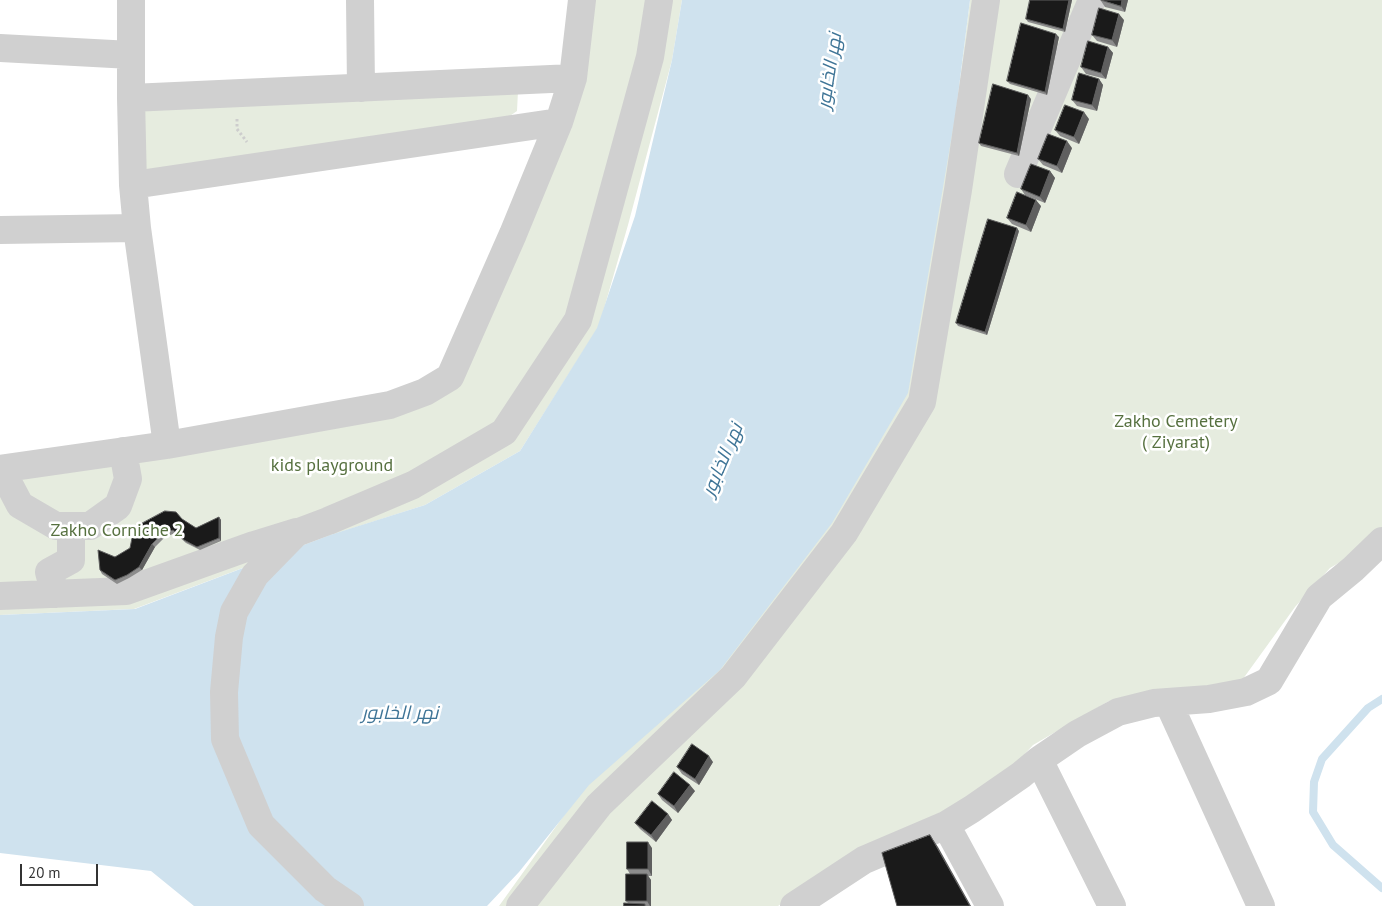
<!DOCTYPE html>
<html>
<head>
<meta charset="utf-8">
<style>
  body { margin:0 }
  #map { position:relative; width:1382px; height:906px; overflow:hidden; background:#fff; font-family:"PT Sans",sans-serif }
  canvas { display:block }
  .scale { position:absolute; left:20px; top:864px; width:78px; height:22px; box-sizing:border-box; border:2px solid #333; border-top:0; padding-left:6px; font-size:15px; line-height:18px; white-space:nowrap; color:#333; -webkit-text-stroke:4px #fff; paint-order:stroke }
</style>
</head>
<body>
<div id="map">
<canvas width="1382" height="906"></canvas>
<div class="scale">20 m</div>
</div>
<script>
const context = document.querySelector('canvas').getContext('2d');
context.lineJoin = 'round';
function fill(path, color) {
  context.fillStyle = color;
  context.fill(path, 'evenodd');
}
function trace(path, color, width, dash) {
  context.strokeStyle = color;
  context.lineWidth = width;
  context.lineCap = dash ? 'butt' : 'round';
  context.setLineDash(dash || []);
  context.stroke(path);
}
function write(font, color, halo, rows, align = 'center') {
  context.font = font + ' "PT Sans",Cairo,sans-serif';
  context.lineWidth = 5;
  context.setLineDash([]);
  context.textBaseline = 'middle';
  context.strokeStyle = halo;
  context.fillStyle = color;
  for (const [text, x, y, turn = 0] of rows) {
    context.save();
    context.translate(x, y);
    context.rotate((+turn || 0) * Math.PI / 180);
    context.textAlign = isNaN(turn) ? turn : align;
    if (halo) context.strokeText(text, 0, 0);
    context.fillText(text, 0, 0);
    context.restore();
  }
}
const green = new Path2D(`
  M 582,0 L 682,0 L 672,60 L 628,225 L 599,326 L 520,451 L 425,505 L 325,537 L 134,609 L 0,615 L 0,469 L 230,434 L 450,377 L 559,122 Z
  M 970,0 L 1382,0 L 1382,538 L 1330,568 L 1295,607 L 1240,683 L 1109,701 L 1033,745 L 999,782 L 957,815 L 853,856 L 778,906 L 499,906 L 580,793 L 956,111 Z
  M 518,91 L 517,111 L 504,120 L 148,171 L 142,164 L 139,106 Z`);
const water = new Path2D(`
  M 682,0 L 970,0 L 956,111 L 908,393 L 832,523 L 720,670 L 589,785 L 519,872 L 487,906 L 194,906 L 151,871 L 0,853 L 0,615 L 135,609 L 330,535 L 425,505 L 520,451 L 597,328 L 635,216 L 672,60 Z`);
const stream = new Path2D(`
  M 1382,699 L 1368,708 L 1322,759 L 1314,782 L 1313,812 L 1333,845 L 1382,888`);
const path = new Path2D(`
  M 237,119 L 237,129 L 247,142`);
const minor = new Path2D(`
  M 131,0 L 131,98 L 133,185 L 137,228 L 167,445
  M 360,0 L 361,88
  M 0,48 L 131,55
  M 131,98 L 573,78
  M 1018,174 L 1092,0
  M 133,185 L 559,122
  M 0,230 L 137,228
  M 0,469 L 167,445 L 390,405 L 425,392 L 450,377 L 513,234 L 559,122 L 573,78 L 582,0
  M 1,469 L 20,505 L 56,526 L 90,526 L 118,506 L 128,479 L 123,451
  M 55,594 L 49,572 L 71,560 L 71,526
  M 0,596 L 126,591 L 254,545 L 296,532
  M 1168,702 L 1261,906
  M 1039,760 L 1112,906
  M 946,825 L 990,906
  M 350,906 L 325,889 L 261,825 L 225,739 L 224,692 L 229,637 L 234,612 L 255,575 L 296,533 L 328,521 L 413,485 L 504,432 L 578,320 L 650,57 L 659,0
  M 520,906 L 599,805 L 733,677 L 844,533 L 922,402 L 958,190 L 986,0
  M 794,906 L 864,860 L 946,825 L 972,809 L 1021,775 L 1039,760 L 1077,734 L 1118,712 L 1154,703 L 1209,699 L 1246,692 L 1269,681 L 1319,597 L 1353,569 L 1382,541`);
const wall = new Path2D(`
  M 1030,0 L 1072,0 L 1065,32 L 1028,22 L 1026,19 Z
  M 1128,0 L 1125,12 L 1105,7 L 1101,1 Z
  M 1124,20 L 1117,47 L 1097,41 L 1092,35 Z
  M 1059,37 L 1047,95 L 1010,84 L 1007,81 Z
  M 1108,47 L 1113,53 L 1106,79 L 1086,74 L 1081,67 Z
  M 1099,79 L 1103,85 L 1097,111 L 1077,106 L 1072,100 Z
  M 1031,99 L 1019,156 L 981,146 L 979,143 Z
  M 1089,119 L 1079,144 L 1060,136 L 1055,130 Z
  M 1072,148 L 1062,173 L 1043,165 L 1038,159 Z
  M 1050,171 L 1055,178 L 1045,203 L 1025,195 L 1021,189 Z
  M 1041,206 L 1031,232 L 1012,224 L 1007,218 Z
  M 1019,231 L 987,335 L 958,326 L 956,323 Z
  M 219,517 L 221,520 L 221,541 L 200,550 L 186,543 L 175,533 L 164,538 L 155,547 L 142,570 L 129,578 L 117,584 L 102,574 L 100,570 L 115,557 L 182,519 L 196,528 Z
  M 713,762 L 699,785 L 682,774 L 677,767 Z
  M 695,791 L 678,813 L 662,800 L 658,794 Z
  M 668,814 L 672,820 L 656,842 L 640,829 L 635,823 Z
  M 652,848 L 652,876 L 648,876 L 651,880 L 651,906 L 624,906 L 628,903 L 626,901 L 630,874 L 627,869 Z`);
const shadedWall = new Path2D(`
  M 1069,0 L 1072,0 L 1065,32 L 1063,29 Z
  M 1122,0 L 1128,0 L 1125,12 L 1121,6 Z
  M 1119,14 L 1124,20 L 1117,47 L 1112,40 Z
  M 1056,34 L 1059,37 L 1047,95 L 1045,92 Z
  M 1108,47 L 1113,53 L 1106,79 L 1101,73 Z
  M 1099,79 L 1103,85 L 1097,111 L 1092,105 Z
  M 1028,95 L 1031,99 L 1019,156 L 1017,153 Z
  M 1084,112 L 1089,119 L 1079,144 L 1074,137 Z
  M 1067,141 L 1072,148 L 1062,173 L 1057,166 Z
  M 1050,171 L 1055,178 L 1045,203 L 1040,197 Z
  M 1036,200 L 1041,206 L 1031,232 L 1026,225 Z
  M 1017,228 L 1019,231 L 987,335 L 985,332 Z
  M 219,517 L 221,520 L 221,541 L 219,538 Z
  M 152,544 L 155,547 L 142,570 L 139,567 Z
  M 709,756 L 713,762 L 699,785 L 695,779 Z
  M 690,785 L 695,791 L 678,813 L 674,806 Z
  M 668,814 L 672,820 L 656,842 L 651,835 Z
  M 930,835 L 938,847 L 971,906 L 970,906 Z
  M 648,842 L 652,848 L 652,876 L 648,869 Z
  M 647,874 L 651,880 L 651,906 L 650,906 L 647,901 Z`);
const building = new Path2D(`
  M 1030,0 L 1069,0 L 1063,29 L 1026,19 Z
  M 1101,0 L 1122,0 L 1121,6 Z
  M 1099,8 L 1119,14 L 1112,40 L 1092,35 Z
  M 1021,23 L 1056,34 L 1045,92 L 1007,81 Z
  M 1088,41 L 1108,47 L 1101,73 L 1081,67 Z
  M 1079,73 L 1099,79 L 1092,105 L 1072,100 Z
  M 993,84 L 1028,95 L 1017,153 L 979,143 Z
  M 1065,105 L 1084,112 L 1074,137 L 1055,130 Z
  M 1048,134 L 1067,141 L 1057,166 L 1038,159 Z
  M 1031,164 L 1050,171 L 1040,197 L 1021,189 Z
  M 1017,192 L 1036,200 L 1026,225 L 1007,218 Z
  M 988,219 L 1017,228 L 985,332 L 956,323 Z
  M 165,511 L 176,512 L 182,519 L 196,528 L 219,517 L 219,538 L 197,547 L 184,540 L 173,530 L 162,534 L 152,544 L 139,567 L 127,575 L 115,580 L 100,570 L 98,550 L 115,557 L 130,548 L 132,538 L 139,525 Z
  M 692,744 L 709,756 L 695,779 L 677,767 Z
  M 674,772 L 690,785 L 674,806 L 658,794 Z
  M 652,801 L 668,814 L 651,835 L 635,823 Z
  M 930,835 L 970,906 L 897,906 L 882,853 Z
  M 627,842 L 648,842 L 648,869 L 627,869 Z
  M 626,874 L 647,874 L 647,901 L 626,901 Z
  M 624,903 L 645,904 L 645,906 L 624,906 Z`);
const parkNames = [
  ["Zakho Cemetery",1176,422],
  ["( Ziyarat)",1176,443],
  ["kids playground",332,466],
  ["Zakho Corniche 2",117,531]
];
const waterNames = [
  ["نهر الخابور",830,71,-81],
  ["نهر الخابور",723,460,-67],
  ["نهر الخابور",400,714]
];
fill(green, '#e6ecdf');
fill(water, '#cfe2ee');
trace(stream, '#cfe2ee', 8);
trace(path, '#cdcdcd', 3, [2.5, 2.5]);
trace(minor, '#d0d0d0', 28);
fill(wall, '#8c8c8c');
fill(shadedWall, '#5f5f5f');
fill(building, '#1a1a1a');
trace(building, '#5f5f5f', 1);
write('18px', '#56703f', '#fff', parkNames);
write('italic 19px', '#3f7597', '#fff', waterNames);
</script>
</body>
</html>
